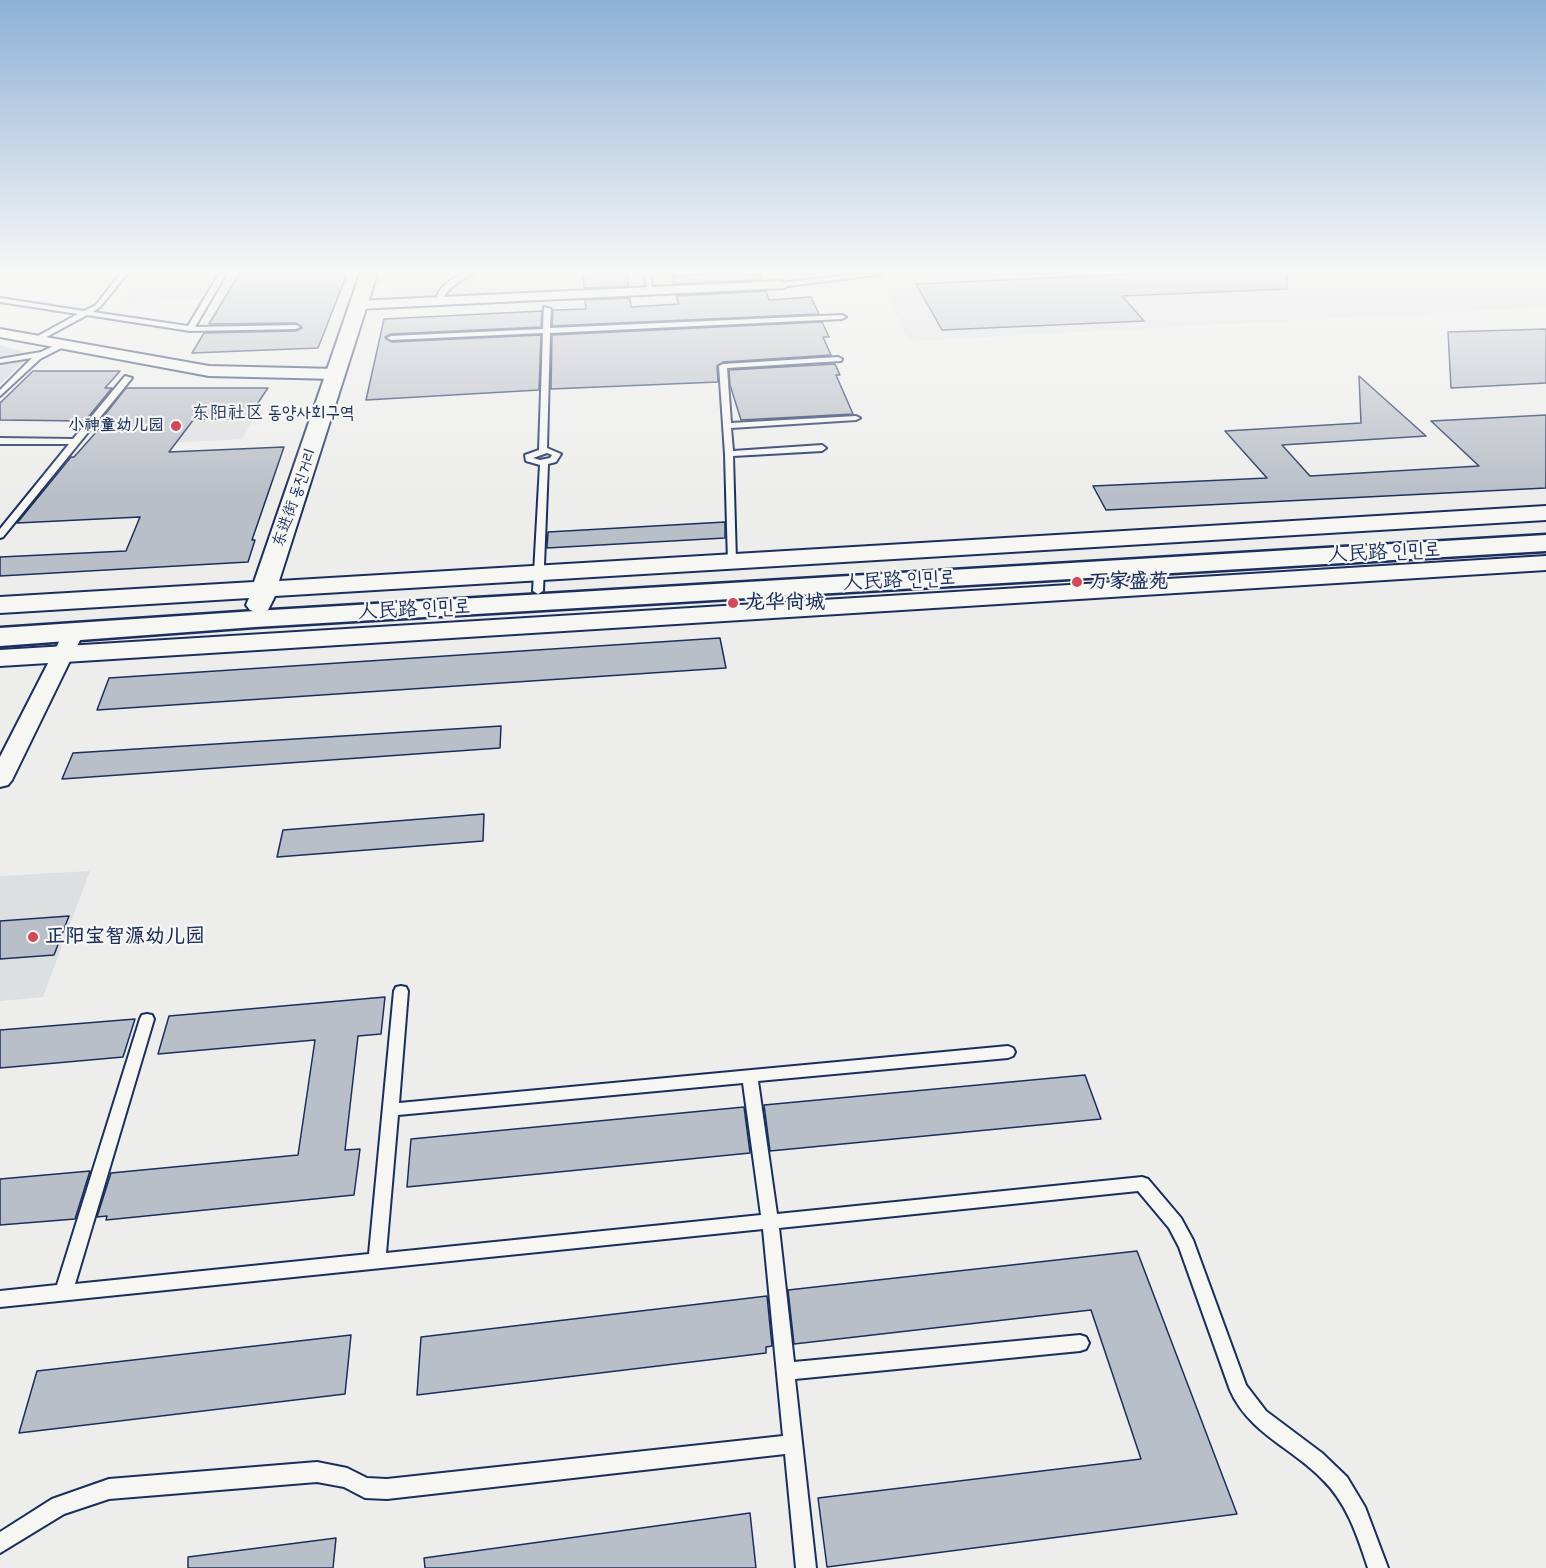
<!DOCTYPE html>
<html>
<head>
<meta charset="utf-8">
<style>
  body { margin:0 }
  canvas { display:block; background:#edeeec }
</style>
</head>
<body>
<canvas width="1546" height="1568"></canvas>
<script>
const context = document.querySelector('canvas').getContext('2d');
context.lineJoin = 'round';
function fill(path, color) {
  context.fillStyle = color;
  context.fill(path, 'evenodd');
}
function trace(path, color, width, dash) {
  context.strokeStyle = color;
  context.lineWidth = width;
  context.lineCap = dash ? 'butt' : 'round';
  context.setLineDash(dash || []);
  context.stroke(path);
}
function write(font, color, halo, rows, align = 'center') {
  context.font = font + ' Itim,"LXGW WenKai TC","Poor Story",sans-serif';
  context.lineWidth = 4.5;
  context.setLineDash([]);
  context.textBaseline = 'middle';
  context.strokeStyle = halo;
  context.fillStyle = color;
  for (const [text, x, y, turn = 0] of rows) {
    context.save();
    context.translate(x, y);
    context.rotate((+turn || 0) * Math.PI / 180);
    context.textAlign = isNaN(turn) ? turn : align;
    if (halo) context.strokeText(text, 0, 0);
    context.fillText(text, 0, 0);
    context.restore();
  }
}
const built = new Path2D(`
  M 137,274 L 216,274 L 203,299 L 119,303 Z
  M 393,274 L 1546,274 L 1546,307 L 912,341 L 905,334 L 882,283 L 388,300 Z
  M 205,413 L 200,420 L 253,421 L 242,439 L 82,448 Z
  M 90,871 L 43,997 L 0,1001 L 0,876 Z`);
const green = new Path2D(`
  M 0,345 L 32,354 L 0,384 Z`);
const building = new Path2D(`
  M 239,274 L 347,274 L 318,348 L 192,353 L 204,333 L 296,331 L 302,328 L 296,323 L 209,324 Z
  M 583,274 L 627,274 L 628,286 L 584,288 Z
  M 709,274 L 759,274 L 761,280 L 674,284 L 672,276 Z
  M 1133,274 L 1287,274 L 1287,289 L 1122,296 L 1144,321 L 942,330 L 916,284 Z
  M 766,291 L 769,300 L 811,297 L 819,314 L 552,326 L 553,310 L 586,309 L 585,300 L 630,298 L 631,307 L 679,304 L 676,296 Z
  M 542,311 L 541,327 L 391,334 L 385,337 L 391,342 L 541,335 L 539,390 L 366,400 L 384,319 Z
  M 822,322 L 829,337 L 823,337 L 831,355 L 723,362 L 717,366 L 718,382 L 551,389 L 552,335 Z
  M 1546,329 L 1546,383 L 1451,388 L 1448,332 Z
  M 835,364 L 840,375 L 836,375 L 853,414 L 741,420 L 730,385 L 729,370 Z
  M 33,371 L 120,371 L 105,388 L 112,388 L 85,421 L 0,420 L 0,403 Z
  M 1359,376 L 1426,436 L 1282,445 L 1310,476 L 1479,466 L 1431,421 L 1546,415 L 1546,488 L 1106,510 L 1093,486 L 1267,478 L 1225,431 L 1361,423 Z
  M 126,388 L 268,388 L 247,419 L 194,419 L 169,452 L 284,447 L 252,540 L 255,540 L 248,562 L 0,576 L 0,557 L 126,551 L 140,517 L 17,523 L 71,457 L 74,457 L 106,421 L 100,421 Z
  M 725,522 L 725,538 L 547,548 L 548,532 Z
  M 720,638 L 726,668 L 97,710 L 109,678 Z
  M 501,726 L 500,748 L 62,779 L 73,753 Z
  M 484,814 L 483,841 L 277,857 L 283,830 Z
  M 69,916 L 54,955 L 0,959 L 0,921 Z
  M 385,997 L 381,1034 L 358,1036 L 345,1150 L 360,1149 L 354,1195 L 106,1220 L 107,1216 L 97,1217 L 111,1173 L 298,1155 L 315,1040 L 158,1054 L 169,1016 Z
  M 135,1019 L 123,1057 L 0,1068 L 0,1030 Z
  M 1085,1075 L 1101,1119 L 770,1151 L 764,1105 Z
  M 744,1107 L 750,1153 L 407,1187 L 411,1139 Z
  M 90,1171 L 75,1219 L 0,1225 L 0,1179 Z
  M 1137,1251 L 1237,1514 L 827,1567 L 818,1498 L 1141,1459 L 1091,1310 L 794,1344 L 788,1290 Z
  M 767,1296 L 772,1346 L 766,1347 L 766,1353 L 417,1395 L 421,1337 Z
  M 351,1335 L 345,1394 L 19,1433 L 37,1371 Z
  M 750,1513 L 756,1568 L 425,1568 L 424,1558 Z
  M 336,1538 L 333,1568 L 188,1568 L 188,1557 Z`);
const service = new Path2D(`
  M 120,274 L 127,274 L 100,307 L 93,312 L 188,326 L 219,274 L 226,274 L 195,327 L 296,325 L 300,327 L 296,329 L 190,331 L 87,315 L 39,341 L 36,341 L 36,337 L 78,314 L 0,302 L 0,298 L 84,311 L 96,305 Z
  M 463,274 L 473,274 C 456,284 450,285 440,303 L 436,303 C 436,288 450,280 463,274 Z
  M 645,274 L 651,274 L 652,292 L 647,291 Z
  M 858,274 L 883,274 L 780,287 L 777,285 L 780,283 Z
  M 544,307 L 551,309 L 550,328 L 842,315 L 846,317 L 842,319 L 550,333 L 547,448 L 561,454 L 556,462 L 548,464 L 543,591 L 538,594 L 533,591 L 540,465 L 526,461 L 525,455 L 539,450 L 543,333 L 391,340 L 387,338 L 391,336 L 543,329 ZM 547,453 L 552,455 L 550,458 L 540,460 L 533,458 Z
  M 62,342 L 66,344 L 65,346 L 40,359 L 0,396 L 0,390 L 32,358 L 0,363 L 0,359 L 41,352 Z
  M 838,357 L 842,359 L 841,361 L 727,368 L 731,423 L 856,416 L 860,418 L 856,420 L 731,428 L 733,451 L 822,445 L 826,448 L 822,451 L 733,456 L 736,561 L 734,563 L 728,563 L 725,454 L 719,366 L 723,364 Z
  M 125,376 L 132,378 L 3,537 L 0,538 L 0,529 L 69,444 L 0,444 L 0,438 L 73,439 Z
  M 401,986 L 406,987 L 408,991 L 399,1103 L 1008,1046 L 1013,1048 L 1015,1052 L 1013,1056 L 1008,1058 L 758,1081 L 777,1214 L 1142,1177 L 1148,1179 L 1181,1218 L 1193,1240 L 1246,1385 L 1266,1411 L 1322,1453 L 1347,1477 L 1365,1507 L 1388,1568 L 1368,1568 C 1357,1535 1347,1503 1322,1479 C 1292,1448 1248,1432 1230,1390 L 1179,1247 L 1169,1228 L 1138,1191 L 779,1228 L 794,1362 L 1080,1335 L 1086,1337 L 1089,1343 L 1086,1349 L 1080,1351 L 795,1379 L 816,1568 L 796,1568 L 785,1454 L 387,1499 L 365,1498 L 344,1487 L 317,1482 L 109,1499 L 64,1514 L 0,1553 L 0,1532 L 52,1499 L 109,1479 L 317,1462 L 347,1468 L 367,1478 L 387,1479 L 783,1436 L 763,1229 L 0,1307 L 0,1291 L 57,1285 L 140,1019 L 142,1015 L 147,1014 L 152,1015 L 154,1019 L 75,1284 L 369,1254 L 394,991 L 396,987 ZM 743,1083 L 761,1215 L 386,1253 L 398,1115 Z`);
const minor = new Path2D(`
  M 780,281 L 787,285 L 785,288 L 358,309 L 351,305 L 358,301 Z
  M 0,329 L 209,366 L 337,369 L 345,374 L 337,379 L 209,376 L 0,337 Z
  M 74,626 L 81,628 L 84,632 L 12,780 L 8,785 L 0,787 L 0,757 L 64,632 L 67,628 Z`);
const tertiary = new Path2D(`
  M 360,274 L 377,274 L 279,581 L 1546,506 L 1546,520 L 275,596 L 268,610 L 259,613 L 250,610 L 246,605 L 249,598 L 0,613 L 0,597 L 254,582 Z
  M 1546,556 L 1546,570 L 0,666 L 0,650 Z`);
const secondary = new Path2D(`
  M 1546,535 L 1546,551 L 255,627 L 0,646 L 0,628 L 255,611 Z`);
const markers = [
  [176,426,6,"#d1495b"],
  [1077,582,6,"#d1495b"],
  [733,603,6,"#d1495b"],
  [33,937,6,"#d1495b"]
];
const farPoinames = [
  ["小神童幼儿园",164,426]
];
const farStreetnames = [
  ["东进街 동진거리",295,498,-71]
];
const farQuarternames = [
  ["东阳社区 동양사회구역",273,413]
];
const streetNames = [
  ["人民路 인민로",1384,553,-3],
  ["人民路 인민로",899,581,-3],
  ["人民路 인민로",414,610,-3]
];
const poiNames = [
  ["万家盛苑",1089,582],
  ["龙华尚城",745,603],
  ["正阳宝智源幼儿园",45,937]
];
fill(built, '#dde0e1');
fill(green, '#ced2d7');
fill(building, '#b9bfc8');
trace(building, '#1b2f5e', 1.5);
trace(service, '#1b2f5e', 4);
trace(minor, '#1b2f5e', 4);
trace(tertiary, '#1b2f5e', 4);
trace(secondary, '#1b2f5e', 5);
fill(service, '#f6f6f2');
fill(minor, '#f6f6f2');
fill(tertiary, '#f6f6f2');
fill(secondary, '#f6f6f2');
const sky = context.createLinearGradient(0, 0, 0, 494);
sky.addColorStop(0, '#8db1d6');
sky.addColorStop(0.55, '#f7f7f6');
sky.addColorStop(1, '#f7f7f600');
context.fillStyle = sky;
context.fillRect(0, 0, 1546, 494);
for (const [x, y, r, color] of markers) {
  const dot = new Path2D();
  dot.arc(x, y, r, 0, 2 * Math.PI);
  context.fillStyle = color;
  context.fill(dot);
  trace(dot, '#f6f6f2', 2);
}
write('bold 16px', '#1b2f5e', '#f6f6f2', farPoinames, 'right');
write('16px', '#1b2f5e', '#f6f6f2', farStreetnames);
write('18px', '#1b2f5e', '#f6f6f2', farQuarternames);
write('20px', '#1b2f5e', '#f6f6f2', streetNames);
write('bold 20px', '#1b2f5e', '#f6f6f2', poiNames, 'left');
</script>
</body>
</html>
